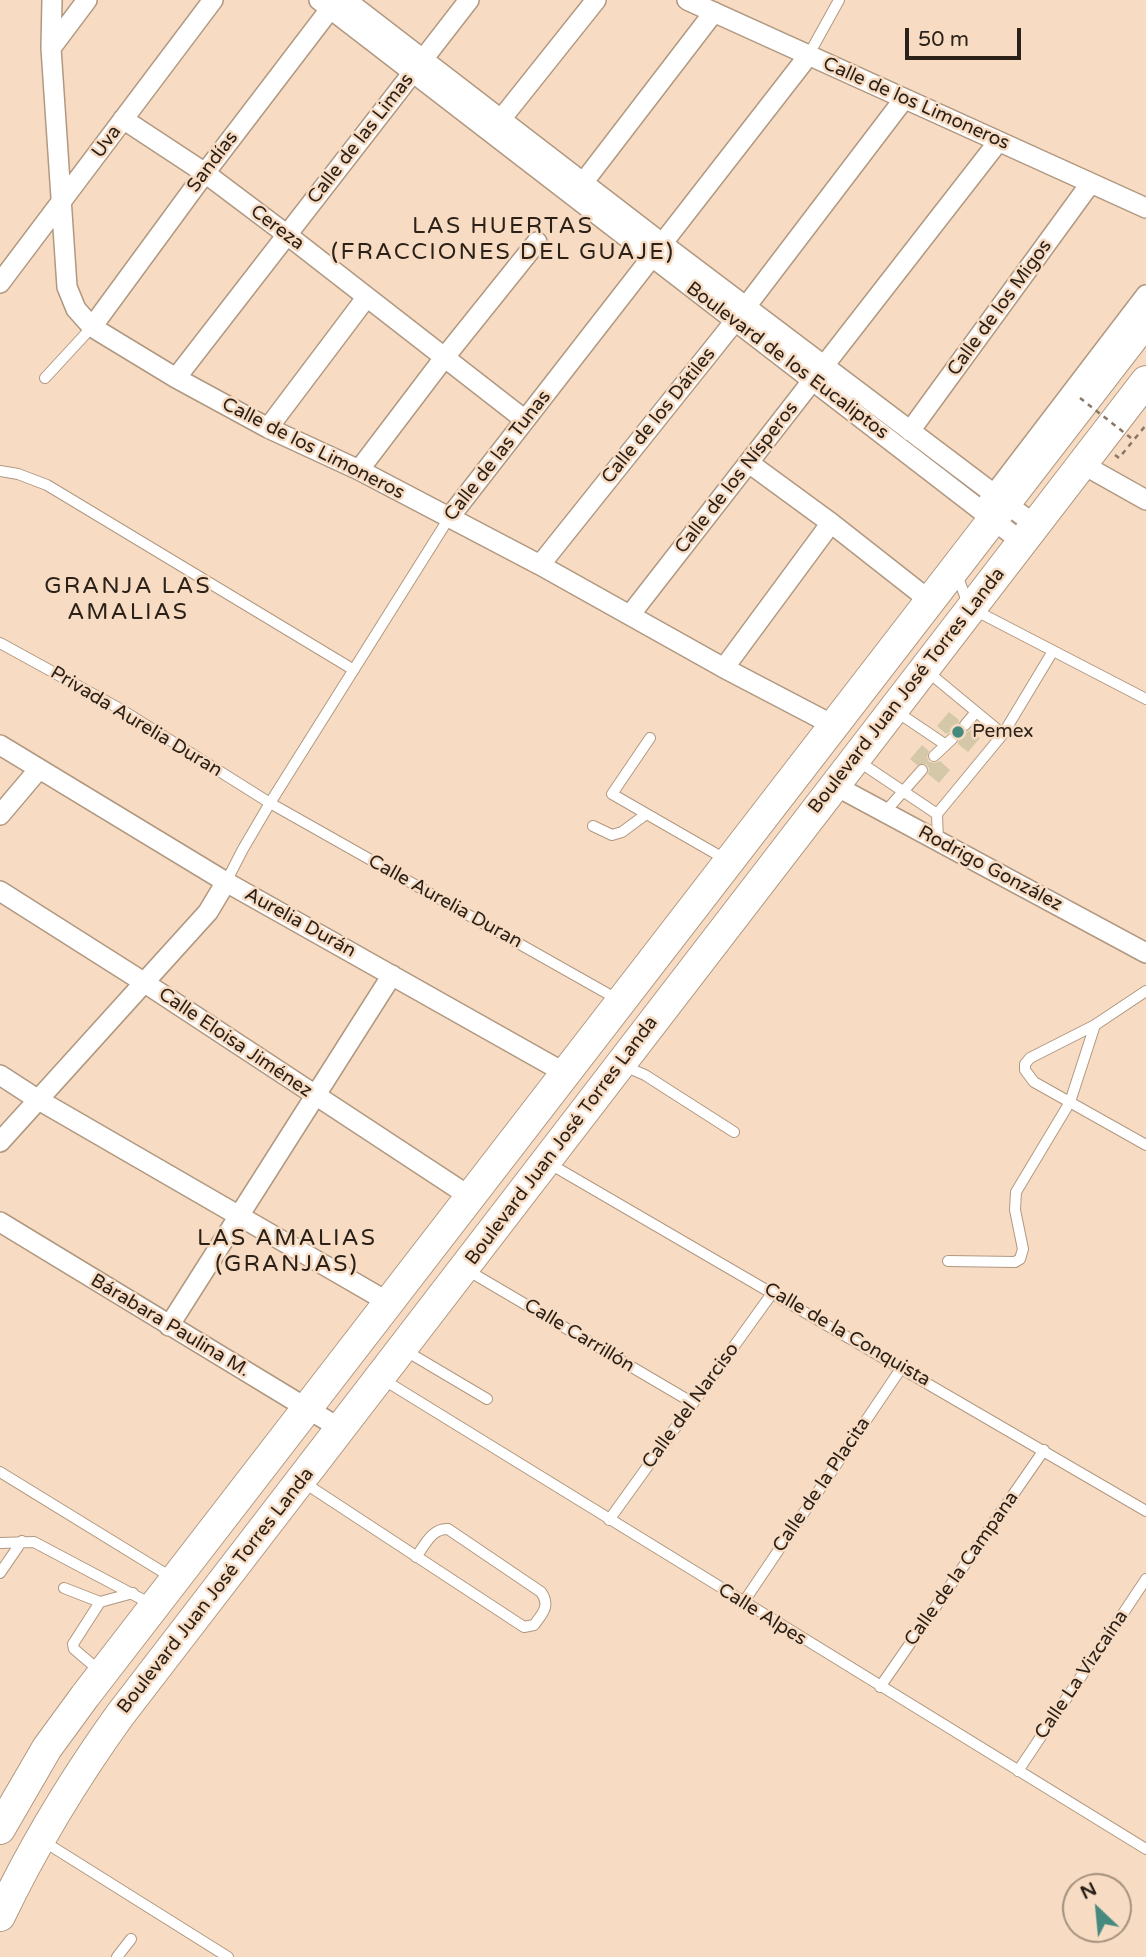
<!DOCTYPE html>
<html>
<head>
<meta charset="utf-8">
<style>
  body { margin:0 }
  #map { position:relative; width:1146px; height:1957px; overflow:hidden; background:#f7dcc3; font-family:"Varela Round",sans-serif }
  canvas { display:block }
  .north { position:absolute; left:1062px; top:1873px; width:70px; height:70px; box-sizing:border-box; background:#f7dcc3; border:2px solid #a5917f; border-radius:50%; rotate:334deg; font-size:19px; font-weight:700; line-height:28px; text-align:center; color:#2b2118 }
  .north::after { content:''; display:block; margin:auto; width:24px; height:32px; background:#468a7f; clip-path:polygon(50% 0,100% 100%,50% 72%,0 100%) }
  .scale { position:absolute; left:905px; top:28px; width:116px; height:32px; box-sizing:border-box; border:4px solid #2b2118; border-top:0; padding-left:9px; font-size:21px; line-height:24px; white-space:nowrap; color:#2b2118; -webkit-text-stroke:5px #f7dcc3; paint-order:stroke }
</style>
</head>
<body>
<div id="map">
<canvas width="1146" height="1957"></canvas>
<div class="north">N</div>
<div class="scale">50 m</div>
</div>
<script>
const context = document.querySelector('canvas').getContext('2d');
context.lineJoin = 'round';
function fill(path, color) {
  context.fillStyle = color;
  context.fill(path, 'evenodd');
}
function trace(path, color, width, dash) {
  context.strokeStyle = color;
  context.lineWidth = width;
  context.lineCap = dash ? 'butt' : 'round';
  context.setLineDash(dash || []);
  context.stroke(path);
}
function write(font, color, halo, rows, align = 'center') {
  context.font = font + ' "Varela Round",sans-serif';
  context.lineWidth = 5;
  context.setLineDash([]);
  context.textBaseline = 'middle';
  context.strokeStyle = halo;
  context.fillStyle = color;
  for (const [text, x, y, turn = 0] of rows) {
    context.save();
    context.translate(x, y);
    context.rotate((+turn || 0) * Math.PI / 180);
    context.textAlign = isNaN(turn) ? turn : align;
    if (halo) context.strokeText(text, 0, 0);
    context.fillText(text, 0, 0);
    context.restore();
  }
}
const building = new Path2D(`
  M 949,712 L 959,720 L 958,727 L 961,731 L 967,732 L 971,730 L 980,738 L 968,752 L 958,744 L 959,738 L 957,733 L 951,732 L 946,734 L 937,726 Z
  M 922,745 L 929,751 L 927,757 L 929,762 L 935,763 L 940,761 L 950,770 L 939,783 L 928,774 L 929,768 L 926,764 L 917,765 L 910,759 Z`);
const path = new Path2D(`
  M 1115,455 L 1119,458 L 1146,425`);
const lane = new Path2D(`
  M 808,56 L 839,0
  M 45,378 L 92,327
  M 0,471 L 18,474 L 47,485 L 354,670
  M 957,575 L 965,596 L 984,615 L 1146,699
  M 0,643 L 122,710 L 270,803 L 617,999
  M 897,712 L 946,745
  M 965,725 L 976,712
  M 1003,734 L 1053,651
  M 650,738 L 612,794 L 725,859
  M 934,756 L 952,739
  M 858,761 L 937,814 L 1003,734 L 928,672
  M 885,812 L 922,770
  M 937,814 L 938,841
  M 593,826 L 612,835 L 622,832 L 645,815
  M 226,882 L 243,849 L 270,803 L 449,518
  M 1146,991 L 1095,1025 L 1030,1058 L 1025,1064 L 1025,1070 L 1034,1082 L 1146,1145
  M 624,1066 L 645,1075 L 734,1132
  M 550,1164 L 1146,1511
  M 948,1261 L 1015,1262 L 1020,1259 L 1023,1249 L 1015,1210 L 1016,1192 L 1070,1102 L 1095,1025
  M 467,1270 L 693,1403
  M 406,1351 L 487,1399
  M 384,1380 L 1146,1849
  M 0,1472 L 171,1577
  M 303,1482 L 524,1627 L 534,1625 C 542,1614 551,1606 541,1592 L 448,1529 C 432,1528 425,1545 416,1557
  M 609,1520 L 773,1292
  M 0,1543 L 34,1542 L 151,1604
  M 0,1573 L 22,1541
  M 64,1588 L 100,1602
  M 743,1603 L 902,1367
  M 101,1672 L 74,1649 L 73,1644 L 100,1602 L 133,1593
  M 880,1687 L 1044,1450
  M 1018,1771 L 1146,1579
  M 43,1841 L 228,1957
  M 117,1957 L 131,1939`);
const street = new Path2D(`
  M 52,0 L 51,48 L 67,287 L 76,309 L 92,327 L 176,378 L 268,428 L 359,470 L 540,565 L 724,668 L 833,725
  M 319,0 L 1022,542
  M 346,0 L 663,244 L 1035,525
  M 687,0 L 1146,208
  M 51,48 L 87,0
  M 123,119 L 205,173 L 286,234 L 525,420
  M 494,128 L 596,0
  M 576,192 L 714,12
  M 0,283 L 213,0
  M 92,327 L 205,173 L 337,0
  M 176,378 L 469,0
  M 268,428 L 366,298
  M 910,431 L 1090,184
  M 749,463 L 831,523 L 929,600
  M 1082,464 L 1146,500
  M 359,470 L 444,358 L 537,242
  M 985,506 L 1146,295
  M 449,518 L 808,56
  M 540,565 L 735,321 L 904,99
  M 630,615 L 998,142
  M 724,668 L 831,523
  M 0,745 L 226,882 L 565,1073
  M 834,785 L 1146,953
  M 0,815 L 39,769
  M 0,891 L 145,983 L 469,1196
  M 0,1075 L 37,1099 L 388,1302
  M 0,1142 L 208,912 L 226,882
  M 0,1222 L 341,1429
  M 169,1326 L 392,975`);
const primary = new Path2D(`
  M 0,1829 L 47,1748 L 85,1696 L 1146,321
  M 0,1916 C 34,1845 74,1779 120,1715 L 1146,381`);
const pathBridge = new Path2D(`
  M 1080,398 L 1131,438`);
const markers = [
  [958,732,7,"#468a7f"]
];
const streetNames = [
  ["Calle de los Limoneros",916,104,24],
  ["Calle de las Limas",361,139,-52],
  ["Uva",107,142,-54],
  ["Sandías",213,162,-53],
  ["Cereza",277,228,37],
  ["Calle de los Migos",1000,308,-54],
  ["Boulevard de los Eucaliptos",787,361,37],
  ["Calle de los Dátiles",659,416,-51],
  ["Calle de los Limoneros",313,449,27],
  ["Calle de las Tunas",498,456,-52],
  ["Calle de los Nísperos",737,478,-52],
  ["Boulevard Juan José Torres Landa",907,691,-52],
  ["Privada Aurelia Duran",136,722,31],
  ["Rodrigo González",990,869,28],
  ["Calle Aurelia Duran",445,902,29],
  ["Aurelia Durán",300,923,29],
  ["Calle Eloisa Jiménez",235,1043,34],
  ["Boulevard Juan José Torres Landa",562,1141,-53],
  ["Bárabara Paulina M.",170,1326,31],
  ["Calle de la Conquista",847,1335,30],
  ["Calle Carrillón",579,1336,31],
  ["Calle del Narciso",691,1406,-54],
  ["Calle de la Placita",822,1485,-56],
  ["Calle de la Campana",962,1569,-55],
  ["Boulevard Juan José Torres Landa",216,1591,-52],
  ["Calle Alpes",762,1615,32],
  ["Calle La Vizcaína",1082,1675,-56]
];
const poiNames = [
  ["Pemex",972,732]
];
const quarterNames = [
  ["LAS HUERTAS",503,227],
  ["(FRACCIONES DEL GUAJE)",503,253],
  ["GRANJA LAS",128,587],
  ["AMALIAS",128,613],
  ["LAS AMALIAS",287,1239],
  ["(GRANJAS)",287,1265]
];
fill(building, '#d5c8a9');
trace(lane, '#b19881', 12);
trace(street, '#b19881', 22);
trace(primary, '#b19881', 32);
trace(path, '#897767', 2.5, [5, 5]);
trace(lane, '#fff', 10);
trace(street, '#fff', 19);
trace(primary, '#fff', 30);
trace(pathBridge, '#897767', 2.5, [5, 5]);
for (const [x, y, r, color] of markers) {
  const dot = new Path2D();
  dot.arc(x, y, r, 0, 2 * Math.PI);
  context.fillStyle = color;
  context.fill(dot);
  trace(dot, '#f7dcc3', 2.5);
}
write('19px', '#2b2118', '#f7dcc3', streetNames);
write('19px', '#2b2118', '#f7dcc3', poiNames, 'left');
context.letterSpacing = '2px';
write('23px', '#2b2118', '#f7dcc3', quarterNames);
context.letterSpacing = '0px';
</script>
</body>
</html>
